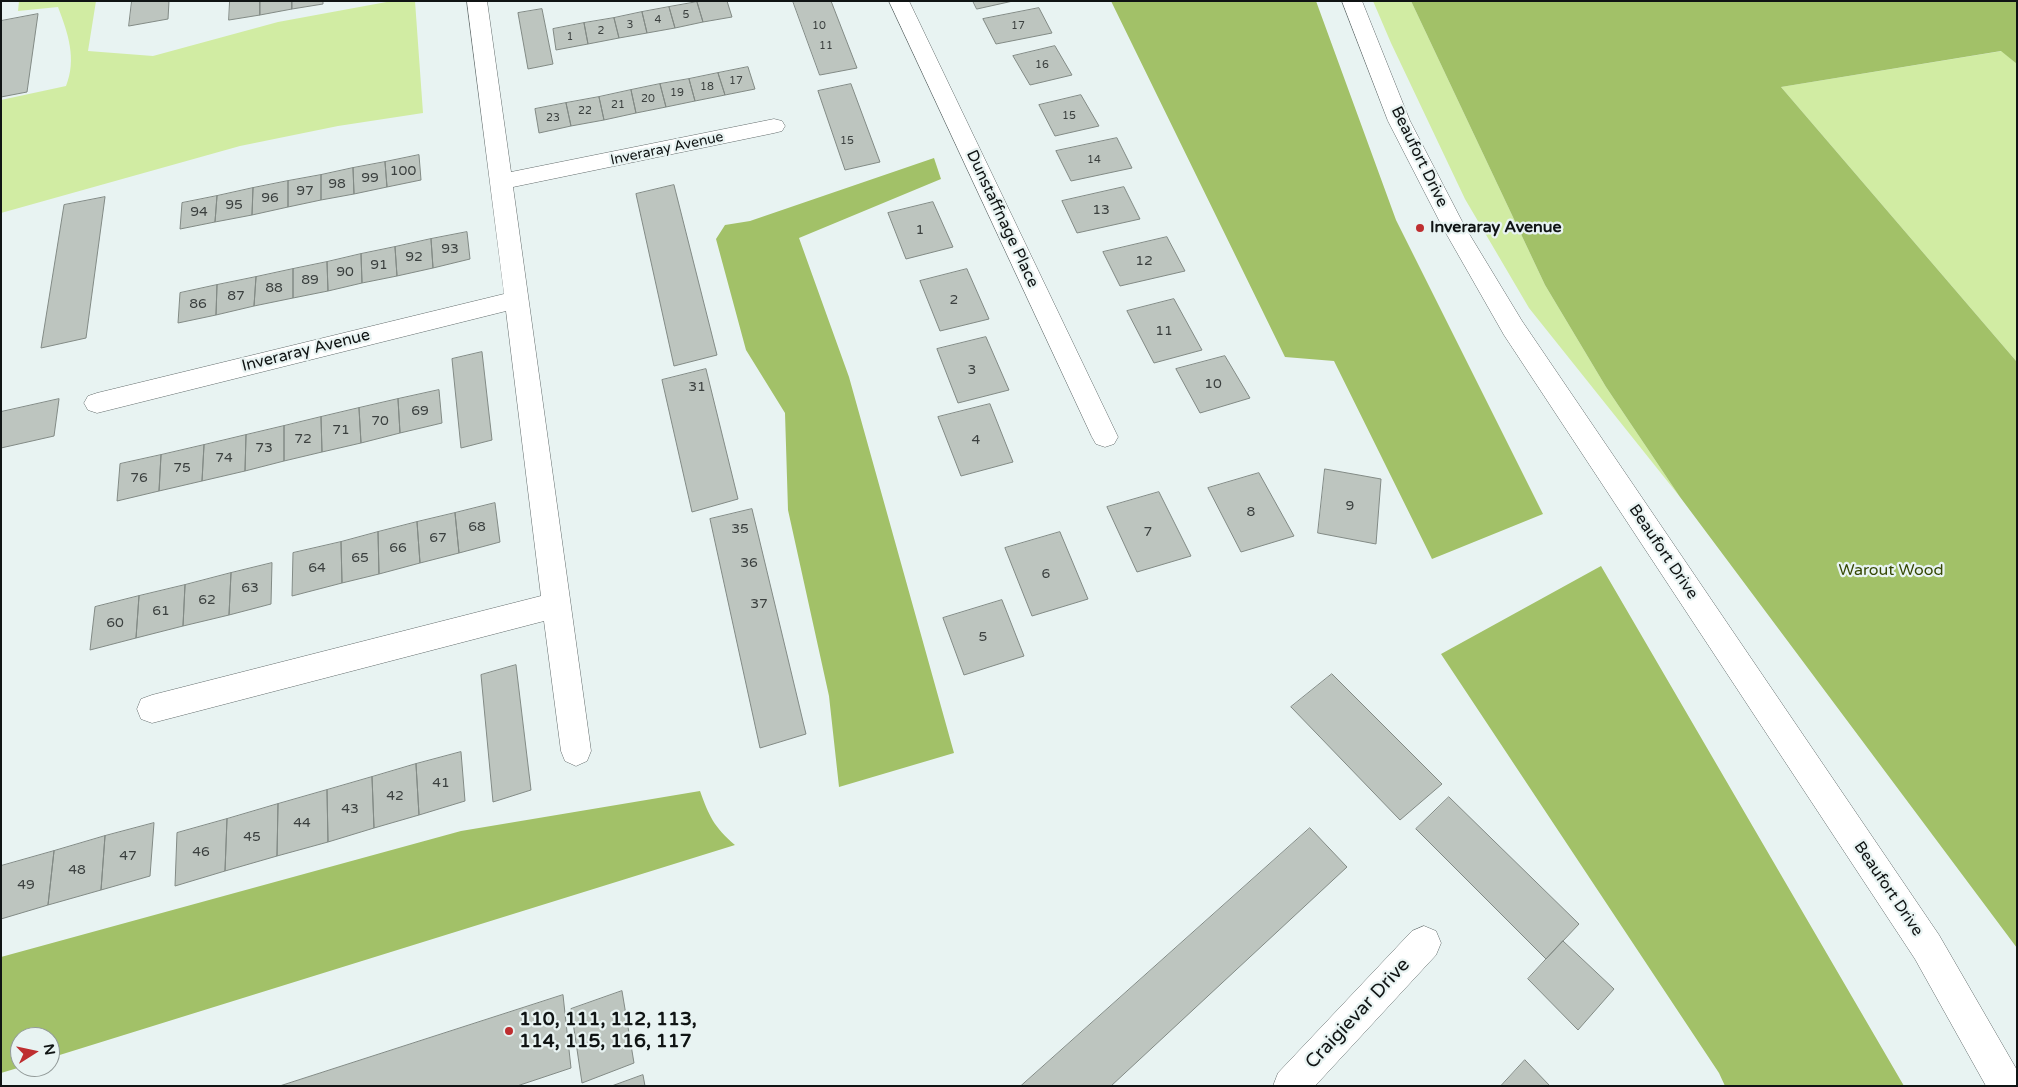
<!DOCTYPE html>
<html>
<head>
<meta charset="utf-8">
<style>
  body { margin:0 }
  #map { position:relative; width:2018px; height:1087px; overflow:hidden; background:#e8f3f2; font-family:"Varela Round",sans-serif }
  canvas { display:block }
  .frame { position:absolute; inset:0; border:2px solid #101414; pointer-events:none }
  .north { position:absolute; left:10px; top:1027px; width:50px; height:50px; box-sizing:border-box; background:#e8f3f2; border:1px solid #929a99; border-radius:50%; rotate:80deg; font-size:14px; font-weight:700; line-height:20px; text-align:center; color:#101414 }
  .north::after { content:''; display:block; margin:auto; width:18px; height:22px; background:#be2e30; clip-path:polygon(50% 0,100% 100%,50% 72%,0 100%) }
</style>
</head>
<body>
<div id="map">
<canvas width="2018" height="1087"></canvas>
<div class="frame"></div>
<div class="north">N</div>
</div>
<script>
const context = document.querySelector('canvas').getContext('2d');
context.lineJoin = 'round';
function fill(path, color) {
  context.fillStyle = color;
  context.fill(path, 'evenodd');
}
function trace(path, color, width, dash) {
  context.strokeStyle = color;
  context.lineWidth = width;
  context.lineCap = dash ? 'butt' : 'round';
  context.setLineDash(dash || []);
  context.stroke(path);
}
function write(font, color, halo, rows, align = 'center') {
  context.font = font + ' "Varela Round",sans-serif';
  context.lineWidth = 4.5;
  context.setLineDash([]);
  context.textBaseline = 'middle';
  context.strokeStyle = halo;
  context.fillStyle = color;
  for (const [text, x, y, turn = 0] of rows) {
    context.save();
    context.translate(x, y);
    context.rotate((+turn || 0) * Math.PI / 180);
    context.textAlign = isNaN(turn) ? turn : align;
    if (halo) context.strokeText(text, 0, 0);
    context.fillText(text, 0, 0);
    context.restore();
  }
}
const green = new Path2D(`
  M 19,1 L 96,1 L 88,51 L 153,56 L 278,22 L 392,1 L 415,1 L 423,113 L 338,126 L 240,146 L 1,213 L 1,100 L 66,86 C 77,59 68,33 58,7 L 18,11 Z
  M 1373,1 L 1411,1 L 1545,285 L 1606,387 L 1680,497 L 1529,308 L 1465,199 L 1391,43 Z
  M 2002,51 L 2017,64 L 2017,362 L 1781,87 Z`);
const forest = new Path2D(`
  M 1111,1 L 1316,1 L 1396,220 L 1543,514 L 1432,559 L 1334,361 L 1285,357 Z
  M 1411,1 L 2017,1 L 2017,64 L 2001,51 L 1781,87 L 2017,362 L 2017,948 L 1680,497 L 1606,387 L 1545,285 Z
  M 934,158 L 941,179 L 799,238 L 849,377 L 954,753 L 839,787 L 829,696 L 788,510 L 785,413 L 746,350 L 716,239 L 725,225 L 750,221 Z
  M 1601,566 L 1904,1086 L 1725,1086 L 1719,1073 L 1441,654 Z
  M 700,791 C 709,816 714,827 735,845 L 50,1058 L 50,1037 L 20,1037 L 21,1067 L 1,1073 L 1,957 L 461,831 Z`);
const building = new Path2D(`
  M 132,1 L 169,1 L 168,19 L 129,26 Z
  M 230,1 L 260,1 L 260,15 L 229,20 Z
  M 260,1 L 292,1 L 292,9 L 260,15 Z
  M 292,1 L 323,1 L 323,4 L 292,9 Z
  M 727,1 L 732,17 L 703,22 L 697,2 Z
  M 793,1 L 831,1 L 857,68 L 820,75 Z
  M 973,1 L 1013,1 L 977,9 Z
  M 697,2 L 703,22 L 675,28 L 669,7 Z
  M 669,7 L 675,28 L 647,33 L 642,12 Z
  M 1039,8 L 1052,33 L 996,44 L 983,19 Z
  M 542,9 L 553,64 L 528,69 L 518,13 Z
  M 642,12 L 647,33 L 619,38 L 614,18 Z
  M 38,14 L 27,92 L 1,97 L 1,21 Z
  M 614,18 L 619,38 L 588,44 L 584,23 Z
  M 584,23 L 588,44 L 556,50 L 553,29 Z
  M 1055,46 L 1072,75 L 1030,85 L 1013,56 Z
  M 748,67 L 755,89 L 725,95 L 718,73 Z
  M 718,73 L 725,95 L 695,101 L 689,79 Z
  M 689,79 L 695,101 L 666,107 L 660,84 Z
  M 660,84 L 666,107 L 636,113 L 631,90 Z
  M 851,84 L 880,162 L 845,170 L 818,91 Z
  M 631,90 L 636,113 L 604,120 L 599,97 Z
  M 1081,95 L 1099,126 L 1055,136 L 1039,105 Z
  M 599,97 L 604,120 L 571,126 L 566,103 Z
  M 566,103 L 571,126 L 539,133 L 535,109 Z
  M 1117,138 L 1132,168 L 1071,181 L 1056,151 Z
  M 419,155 L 421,180 L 387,187 L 385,162 Z
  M 385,162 L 387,187 L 354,194 L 353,168 Z
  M 353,168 L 354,194 L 321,200 L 321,175 Z
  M 321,175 L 321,200 L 288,207 L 288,181 Z
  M 288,181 L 288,207 L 252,215 L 253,188 Z
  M 674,185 L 717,355 L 674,366 L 636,194 Z
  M 1124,187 L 1140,219 L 1077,233 L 1062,201 Z
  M 253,188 L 252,215 L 215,222 L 217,196 Z
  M 217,196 L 215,222 L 180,229 L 182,203 Z
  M 105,197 L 86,338 L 41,348 L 64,205 Z
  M 933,202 L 953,247 L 906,259 L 888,213 Z
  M 467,232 L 470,259 L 433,268 L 431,239 Z
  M 1167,237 L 1185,271 L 1120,286 L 1103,252 Z
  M 431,239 L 433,268 L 397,276 L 395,247 Z
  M 395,247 L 397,276 L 362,283 L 361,254 Z
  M 361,254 L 362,283 L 328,291 L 327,262 Z
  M 327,262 L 328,291 L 293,298 L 293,269 Z
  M 293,269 L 293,298 L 254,306 L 256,277 Z
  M 967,269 L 989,319 L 940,331 L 920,281 Z
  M 256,277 L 254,306 L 216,315 L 217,285 Z
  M 217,285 L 216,315 L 178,323 L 180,293 Z
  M 1174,299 L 1202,350 L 1154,363 L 1127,311 Z
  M 986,337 L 1009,390 L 958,403 L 937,349 Z
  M 482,352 L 492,440 L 461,448 L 452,359 Z
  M 1225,356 L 1250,398 L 1200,413 L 1176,369 Z
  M 706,369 L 738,499 L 692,512 L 662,380 Z
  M 439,390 L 442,423 L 400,433 L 398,399 Z
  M 59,399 L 54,436 L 1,448 L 1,412 Z
  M 398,399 L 400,433 L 361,443 L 359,408 Z
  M 990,404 L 1013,462 L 961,476 L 938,417 Z
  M 359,408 L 361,443 L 322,452 L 321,417 Z
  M 321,417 L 322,452 L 284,461 L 284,426 Z
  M 284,426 L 284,461 L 245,471 L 246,435 Z
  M 246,435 L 245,471 L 202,481 L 204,445 Z
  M 204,445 L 202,481 L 159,491 L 161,455 Z
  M 161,455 L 159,491 L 117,501 L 120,464 Z
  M 1325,469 L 1381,479 L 1376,544 L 1318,533 Z
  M 1259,473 L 1294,536 L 1241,552 L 1208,488 Z
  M 1159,492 L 1191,556 L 1137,572 L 1107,507 Z
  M 495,503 L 500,542 L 459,553 L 455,513 Z
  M 752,509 L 806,734 L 760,748 L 710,519 Z
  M 455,513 L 459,553 L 420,563 L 417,522 Z
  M 417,522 L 420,563 L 379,574 L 378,532 Z
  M 378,532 L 379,574 L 342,583 L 341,542 Z
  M 1060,532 L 1088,599 L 1032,616 L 1005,548 Z
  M 341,542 L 342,583 L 292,596 L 293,553 Z
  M 272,563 L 271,604 L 229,615 L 231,573 Z
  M 231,573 L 229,615 L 183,626 L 185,585 Z
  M 185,585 L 183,626 L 136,638 L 139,596 Z
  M 139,596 L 136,638 L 90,650 L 95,607 Z
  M 1002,600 L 1024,656 L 964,675 L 943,618 Z
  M 516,665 L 531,790 L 493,802 L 481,675 Z
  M 1332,674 L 1442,784 L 1400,820 L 1291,707 Z
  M 461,752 L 465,801 L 419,815 L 416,764 Z
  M 416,764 L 419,815 L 374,828 L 372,777 Z
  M 372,777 L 374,828 L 328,842 L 327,790 Z
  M 327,790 L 328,842 L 277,856 L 278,804 Z
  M 1449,797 L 1579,924 L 1546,959 L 1416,829 Z
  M 278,804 L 277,856 L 225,871 L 227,819 Z
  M 227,819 L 225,871 L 175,886 L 177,833 Z
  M 154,823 L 150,876 L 101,890 L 105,836 Z
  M 1310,828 L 1347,867 L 1111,1086 L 1021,1086 Z
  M 105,836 L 101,890 L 48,905 L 54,851 Z
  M 54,851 L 48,905 L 1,919 L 1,866 Z
  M 1563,941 L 1614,989 L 1578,1030 L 1528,979 Z
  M 622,991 L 634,1063 L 582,1083 L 571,1009 Z
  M 563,995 L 571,1068 L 517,1086 L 280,1086 Z
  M 1525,1060 L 1550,1086 L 1501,1086 Z
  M 643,1075 L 645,1086 L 612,1086 Z`);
const street = new Path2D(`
  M 467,1 L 487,1 L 511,172 L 774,119 L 782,121 L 785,126 L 782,131 L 774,133 L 513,187 L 591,751 L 587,761 L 576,766 L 565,761 L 561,751 L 544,621 L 152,723 L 141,719 L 137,709 L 141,699 L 152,695 L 541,596 L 506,311 L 97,413 L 88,410 L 84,403 L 88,396 L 97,393 L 504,294 Z
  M 889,1 L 909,1 L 1118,437 L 1114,444 L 1105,447 L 1096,444 L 1092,437 Z
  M 1424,926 L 1436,931 L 1441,943 L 1436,955 L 1315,1086 L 1273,1086 L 1278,1073 L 1412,931 Z`);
const secondary = new Path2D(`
  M 1342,1 L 1362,1 L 1410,121 L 1465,227 L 1522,321 L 1939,935 L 2017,1070 L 2017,1086 L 1986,1086 L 1915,959 L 1504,335 L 1443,228 L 1388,121 Z`);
const markers = [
  [1420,228,5,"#be2e30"],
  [509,1031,5,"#be2e30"]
];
const farNumbernames = [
  ["5",686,15],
  ["4",658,20],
  ["3",630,25],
  ["10",819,26],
  ["17",1018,26],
  ["2",601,31],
  ["1",570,37],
  ["11",826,46],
  ["16",1042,65],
  ["17",736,81],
  ["18",707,87],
  ["19",677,93],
  ["20",648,99],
  ["21",618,105],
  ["22",585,111],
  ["15",1069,116],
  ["23",553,118],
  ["15",847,141],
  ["14",1094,160]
];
const farStreetnames = [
  ["Inveraray Avenue",667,149,-12]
];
const numberNames = [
  ["100",403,171],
  ["99",370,178],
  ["98",337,184],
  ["97",305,191],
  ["96",270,198],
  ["95",234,205],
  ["13",1101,210],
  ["94",199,212],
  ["1",920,230],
  ["93",450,249],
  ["92",414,257],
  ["12",1144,261],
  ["91",379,265],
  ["90",345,272],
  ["89",310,280],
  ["88",274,288],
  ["87",236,296],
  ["2",954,300],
  ["86",198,304],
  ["11",1164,331],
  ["3",972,370],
  ["10",1213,384],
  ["31",697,387],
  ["69",420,411],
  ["70",380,421],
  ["71",341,430],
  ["72",303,439],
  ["4",976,440],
  ["73",264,448],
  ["74",224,458],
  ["75",182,468],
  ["76",139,478],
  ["9",1350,506],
  ["8",1251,512],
  ["68",477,527],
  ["35",740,529],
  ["7",1148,532],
  ["67",438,538],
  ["66",398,548],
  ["65",360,558],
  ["36",749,563],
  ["64",317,568],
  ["6",1046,574],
  ["63",250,588],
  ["62",207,600],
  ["37",759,604],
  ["61",161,611],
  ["60",115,623],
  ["5",983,637],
  ["41",441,783],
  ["42",395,796],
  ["43",350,809],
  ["44",302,823],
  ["45",252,837],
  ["46",201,852],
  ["47",128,856],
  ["48",77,870],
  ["49",26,885]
];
const streetNames = [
  ["Beaufort Drive",1419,157,64],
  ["Dunstaffnage Place",1002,219,65],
  ["Inveraray Avenue",306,351,-14],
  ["Beaufort Drive",1663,552,56],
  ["Beaufort Drive",1888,889,56]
];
const poiNames = [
  ["Inveraray Avenue",1430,228]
];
const parkNames = [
  ["Warout Wood",1891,571]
];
const nearStreetnames = [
  ["Craigievar Drive",1358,1014,-47]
];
const nearPoinames = [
  ["110, 111, 112, 113,",519,1020],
  ["114, 115, 116, 117",519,1042]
];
fill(green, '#d1eca3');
fill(forest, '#a2c168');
fill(building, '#bdc5bf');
trace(building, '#828a85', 1);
trace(street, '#646d6d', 1);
trace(secondary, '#646d6d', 1);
fill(street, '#fff');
fill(secondary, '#fff');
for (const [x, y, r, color] of markers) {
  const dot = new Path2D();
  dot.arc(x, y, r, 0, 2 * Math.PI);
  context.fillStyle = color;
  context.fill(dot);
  trace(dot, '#e8f3f2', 2);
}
write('11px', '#3b403f', null, farNumbernames);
write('14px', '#101414', '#e8f3f2', farStreetnames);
write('14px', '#3b403f', null, numberNames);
write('16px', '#101414', '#e8f3f2', streetNames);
write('bold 16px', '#101414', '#e8f3f2', poiNames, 'left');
write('16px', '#364804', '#e8f3f2', parkNames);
write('19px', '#101414', '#e8f3f2', nearStreetnames);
write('bold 19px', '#101414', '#e8f3f2', nearPoinames, 'left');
</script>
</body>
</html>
